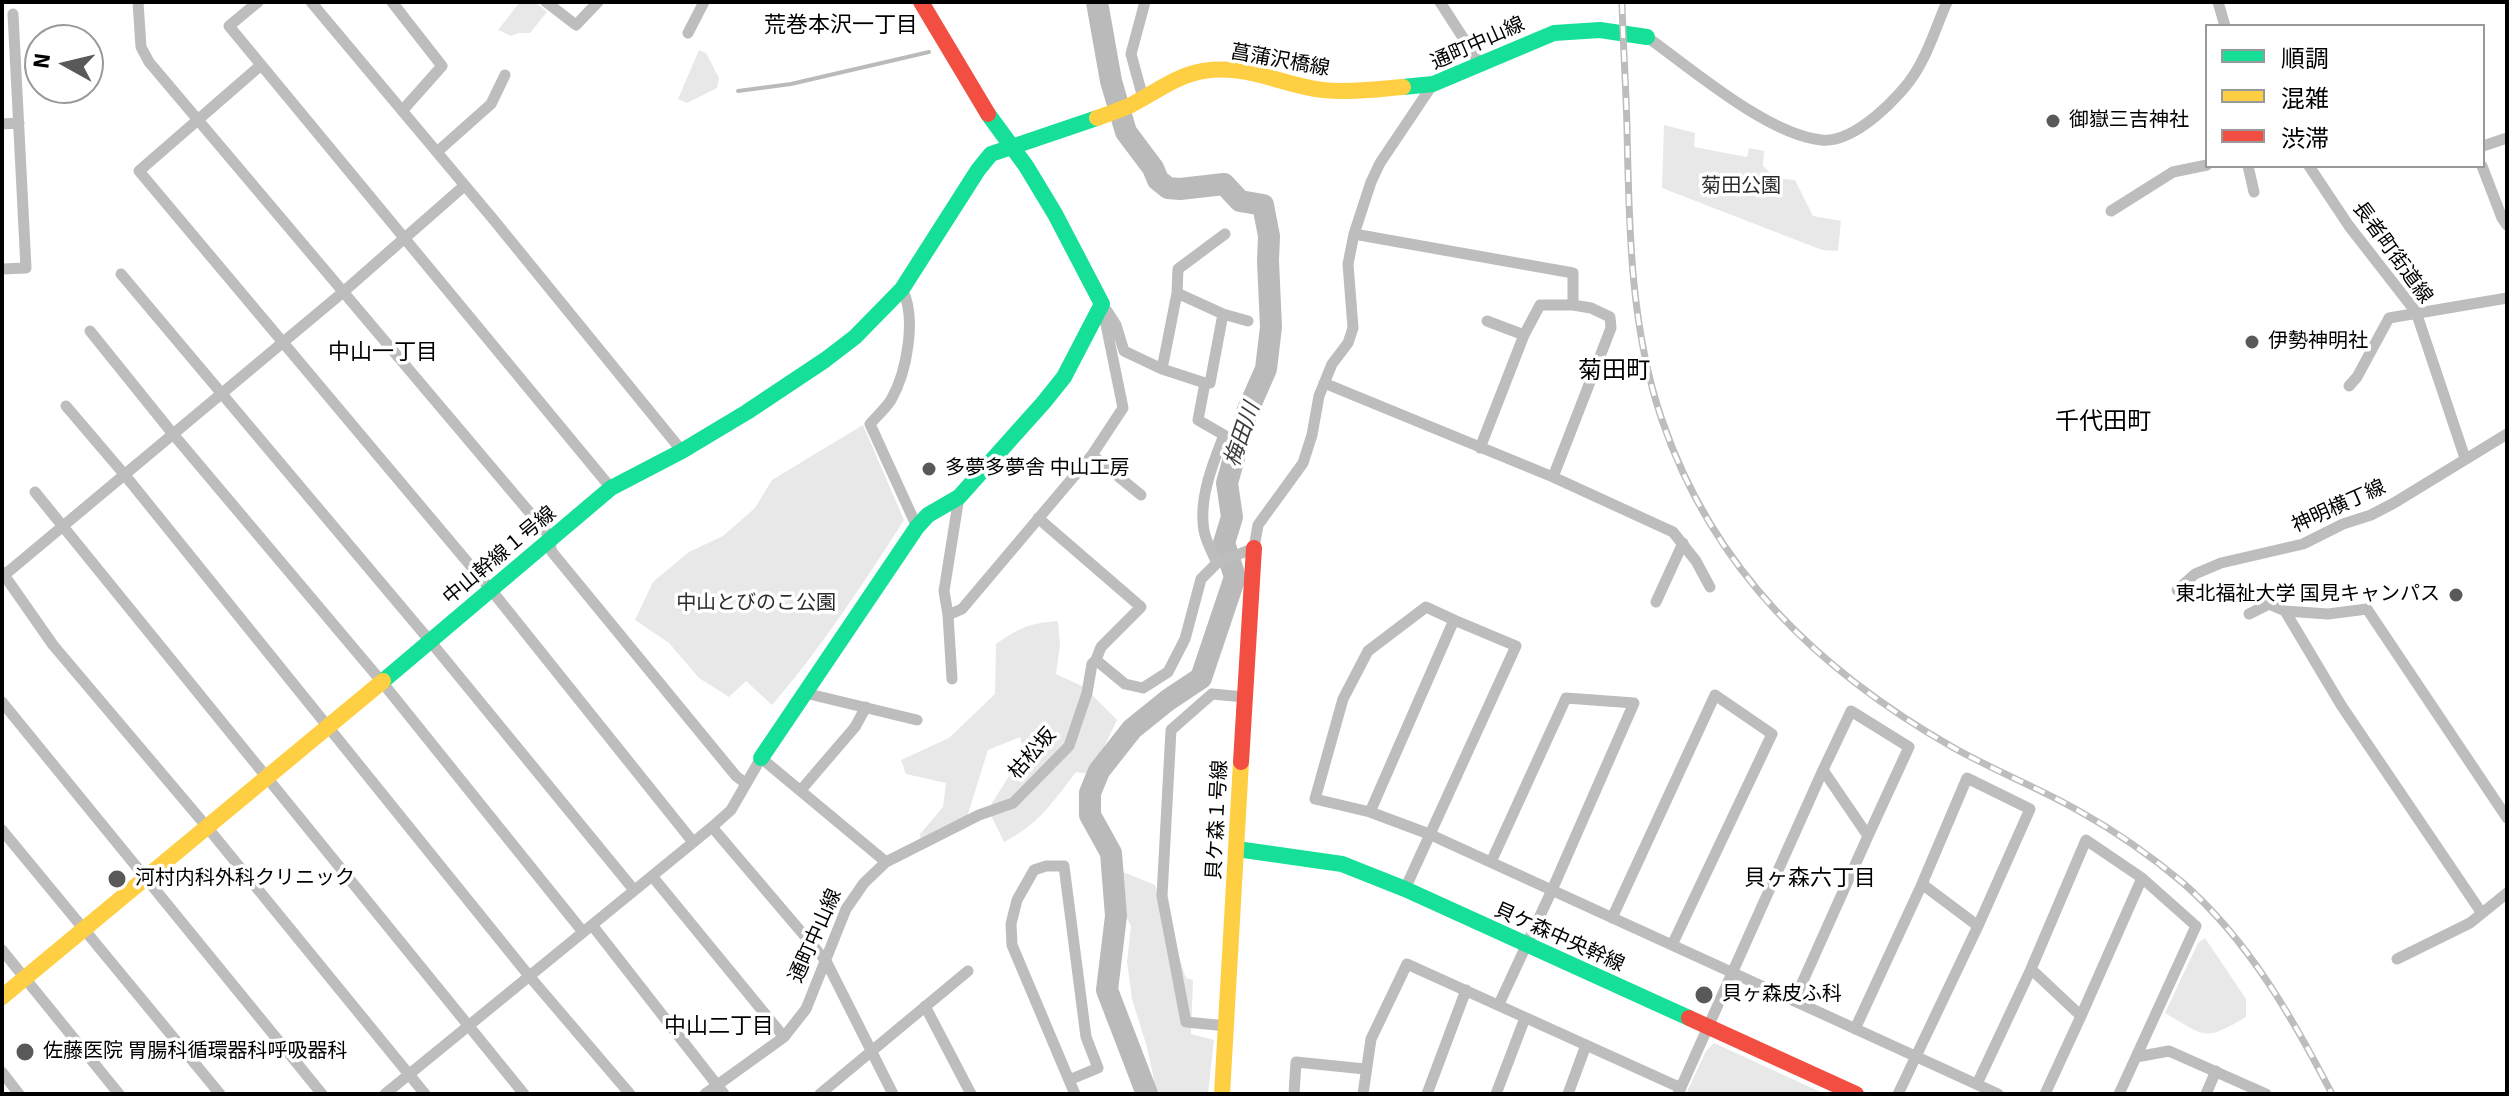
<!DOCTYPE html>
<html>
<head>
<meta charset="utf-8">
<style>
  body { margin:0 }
  #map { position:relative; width:2509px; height:1096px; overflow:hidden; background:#fff; font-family:Signika,"Noto Sans JP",sans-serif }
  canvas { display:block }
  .frame { position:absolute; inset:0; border:4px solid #000; pointer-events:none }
  .legend { position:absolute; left:2205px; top:24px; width:280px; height:144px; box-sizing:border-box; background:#fff; border:2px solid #999; margin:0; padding:10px 14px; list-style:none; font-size:24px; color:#000 }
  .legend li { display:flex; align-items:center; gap:16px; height:40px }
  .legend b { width:40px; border:2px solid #999 }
  .north { position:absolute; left:24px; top:24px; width:80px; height:80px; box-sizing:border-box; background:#fff; border:2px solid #999; border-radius:50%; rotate:278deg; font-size:22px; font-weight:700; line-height:32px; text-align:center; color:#000 }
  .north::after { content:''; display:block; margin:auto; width:28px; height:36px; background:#595959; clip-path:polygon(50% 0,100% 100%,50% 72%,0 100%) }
</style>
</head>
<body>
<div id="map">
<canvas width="2509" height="1096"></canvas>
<div class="frame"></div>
<ul class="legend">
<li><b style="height:10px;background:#16e098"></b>順調</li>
<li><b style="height:10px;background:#ffcf43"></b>混雑</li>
<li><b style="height:10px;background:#f24e42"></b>渋滞</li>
</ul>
<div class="north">N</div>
</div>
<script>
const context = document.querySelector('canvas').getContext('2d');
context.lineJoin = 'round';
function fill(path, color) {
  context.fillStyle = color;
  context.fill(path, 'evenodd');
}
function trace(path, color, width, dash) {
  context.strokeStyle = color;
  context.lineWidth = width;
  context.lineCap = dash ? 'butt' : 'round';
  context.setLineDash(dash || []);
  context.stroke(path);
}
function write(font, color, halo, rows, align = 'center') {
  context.font = font + ' Signika,"Noto Sans JP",sans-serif';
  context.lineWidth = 7;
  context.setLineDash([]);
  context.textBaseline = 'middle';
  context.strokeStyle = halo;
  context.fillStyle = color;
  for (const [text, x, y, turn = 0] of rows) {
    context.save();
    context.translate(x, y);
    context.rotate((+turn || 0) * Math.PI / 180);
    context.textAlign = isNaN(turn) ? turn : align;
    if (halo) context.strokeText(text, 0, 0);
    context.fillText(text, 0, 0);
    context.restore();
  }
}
const green = new Path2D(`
  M 520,2 L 535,2 L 547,12 L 530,33 L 519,33 L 511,36 L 498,30 Z
  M 699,50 L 706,53 L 719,78 L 717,88 L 687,103 L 678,99 Z
  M 1664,125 L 1695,133 L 1694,147 L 1747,157 L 1749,148 L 1764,151 L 1763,166 L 1776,178 L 1795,180 L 1813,216 L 1841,221 L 1838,251 L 1822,250 L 1662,188 Z
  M 863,425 L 904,520 C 863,584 822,647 772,705 L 746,681 L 729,697 L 699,678 L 669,643 L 635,620 L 653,582 L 689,552 L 723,536 L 755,508 L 772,480 Z
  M 1058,621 L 1060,645 L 1056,674 L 1084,687 L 1117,720 L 1091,774 L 1076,772 C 1053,802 1038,825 1004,842 L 988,809 L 1024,753 L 1020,737 L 988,750 L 966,820 L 921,843 L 920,834 L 943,807 L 946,783 L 906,774 L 901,760 L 949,738 L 995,694 L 996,644 C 1019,628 1029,623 1058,621 Z
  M 1121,871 L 1155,885 L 1186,978 L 1193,980 L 1191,1034 L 1214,1040 L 1208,1094 L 1153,1094 L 1154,1080 L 1147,1047 L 1132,999 L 1127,962 L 1131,926 L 1120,905 Z
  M 2205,938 L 2246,999 L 2246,1017 C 2203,1042 2207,1037 2165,1013 L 2198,943 Z
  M 1714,1043 L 1825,1094 L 1686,1094 L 1706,1051 Z`);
const stream = new Path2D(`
  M 738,91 L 791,84 L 929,52`);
const river = new Path2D(`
  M 1097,2 L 1111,81 L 1126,132 L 1153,168 L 1158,180 L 1168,188 L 1180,189 L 1224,184 L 1240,201 L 1263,205 L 1269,236 L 1268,261 L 1271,327 L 1266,369 L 1247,412 L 1227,483 L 1232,517 L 1224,543 L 1235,577 L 1201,678 L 1168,700 L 1132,729 L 1099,771 L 1090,793 L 1090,815 L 1111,853 L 1116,916 L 1107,990 L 1147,1094`);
const street = new Path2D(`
  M 138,2 L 141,47 L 149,62 L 547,533 L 552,552 L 736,776 L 745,783
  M 258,2 L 229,26 L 611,488
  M 311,2 L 493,219 L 682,451
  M 392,2 L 442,66 L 402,111
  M 546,2 L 576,25 L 598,2
  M 1440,2 L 1480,64
  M 2218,2 L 2225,26
  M 688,33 L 704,2
  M 1647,37 C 1692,69 1767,134 1821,140 C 1854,144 1902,96 1917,70 C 1930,49 1937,24 1947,2
  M 261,65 L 139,171 L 496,596 L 693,842
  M 1143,98 L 1131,54 L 1145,2
  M 2,124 L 19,123
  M 2483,146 L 2507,138
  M 437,152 L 491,104 L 505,75
  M 2248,166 L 2254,192
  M 2309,166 L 2349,226 L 2416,312 L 2465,458
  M 2482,166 L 2502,218 L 2507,225
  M 2111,211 L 2173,172 L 2207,165
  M 1354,234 L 1573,273 L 1573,305 L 1591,308 L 1610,317 L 1611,328 L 1553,477 L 1673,532 L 1696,561 L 1710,587
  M 2,269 L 26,268 L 13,14
  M 121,274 L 430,641 L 634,890
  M 902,289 C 917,317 907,372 891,400 C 886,408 877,416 870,424 L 917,527
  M 1177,293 L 1223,314 L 1248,321
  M 1107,311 L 1116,325 L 1124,351 L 1162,369 L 1205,383 L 1210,383 L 1223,314
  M 1487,321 L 1524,335
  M 90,331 L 173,434 L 382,682 L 583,932
  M 1162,369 L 1177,293 L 1178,269 L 1225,234
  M 1205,383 L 1198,420 L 1224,435 C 1214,461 1201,492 1203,521 C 1203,536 1211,550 1217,563
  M 1324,383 L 1553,477
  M 2349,386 L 2357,377 L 2389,318 L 2507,298
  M 66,406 L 124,474 L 530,977 L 630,1094
  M 1480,448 L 1524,335 L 1540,305 L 1573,305
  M 1092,455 L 1141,495
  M 35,492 L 524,1094
  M 1038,518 L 1141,607 L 1101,647 L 1096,660
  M 2,572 L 53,645 L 207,827 L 425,1094
  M 2,577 L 342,293 L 464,186
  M 2177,590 L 2195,574 L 2221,563 L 2303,544 L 2343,524 L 2371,515 L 2394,503 L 2507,434
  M 1656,602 L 1683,543
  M 2249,614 L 2269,604 L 2285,611
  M 948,615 L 962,609 L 1092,455 L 1123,408 L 1102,305
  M 952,679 L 948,615 L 944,591 L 959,497
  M 805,693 L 917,720
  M 2,702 L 322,1094
  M 1823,770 L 1851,711 L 1909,747 L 1868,836
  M 801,790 L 855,727 L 866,707
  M 1370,812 L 1454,620 L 1426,607 L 1368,651 L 1343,699 L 1315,799 L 1370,812 L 1429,834 L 1998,1094
  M 712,827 L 826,961 L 893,1094
  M 2,830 L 220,1094
  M 1491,862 L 1566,698 L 1634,703 L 1552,890 L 1499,1004
  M 652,876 L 784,1037
  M 1922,884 L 1967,778 L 2030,809 L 1978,926
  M 1405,889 L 1516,646 L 1454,620
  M 2481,912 L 2341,705 L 2285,611 L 2328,614 L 2367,609 L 2507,818
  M 1612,918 L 1715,695 L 1772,734 L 1672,945
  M 592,925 L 724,1094
  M 2,950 L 119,1094
  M 2397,959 L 2470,923 L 2507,893
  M 2031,969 L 2086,840 L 2142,878 L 2081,1016
  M 925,1006 L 971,1094
  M 1227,1026 L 1186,1022 L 1162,896 L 1171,730 L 1212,694 L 1245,697
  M 1855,1029 L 1922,884 L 1978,926 L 1898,1094
  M 2136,1057 L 2196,926 L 2142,878
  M 2,1072 L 19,1094
  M 1069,1080 L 1098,1068 L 1086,1037 L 1064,866 L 1046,866 L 1034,870 L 1017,900 L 1011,924 L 1012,945 L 1069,1080 L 1075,1094
  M 1977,1084 L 2031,969 L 2081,1016 L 2045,1094
  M 385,1094 L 712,827 L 731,810 L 761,758 L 886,862
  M 705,1094 L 784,1037 L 806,1009 L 846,909 L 864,883 L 886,862 L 979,815 L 1013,803 L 1069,746 L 1087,693 L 1092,664 L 1096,660 L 1125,684 L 1143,688 L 1168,672 L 1185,639 L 1201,579 L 1217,563 L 1254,548 L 1258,525 L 1303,463 L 1312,435 L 1319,396 L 1332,364 L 1348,343 L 1353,328 L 1348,264 L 1354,234 L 1371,182 L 1380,163 L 1433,84
  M 820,1094 L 968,971
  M 1294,1094 L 1296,1062 L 1365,1069
  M 1363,1094 L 1371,1039 L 1407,964 L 1681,1088
  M 1427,1094 L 1466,990
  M 1496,1094 L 1525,1018
  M 1568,1094 L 1586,1045
  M 1678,1094 L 1823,770 L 1868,836 L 1794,1001
  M 2119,1094 L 2136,1057 L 2169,1051 L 2266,1094
  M 2206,1094 L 2216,1071`);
const fast = new Path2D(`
  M 1403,87 L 1433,84 L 1554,33 L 1600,30 L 1647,37
  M 383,681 L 611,488 L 682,451 L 747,412 L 825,360 L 855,337 L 902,289 L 978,170 L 991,154 L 1097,118
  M 761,758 L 917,527 L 928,515 L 959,497 L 1044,402 L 1064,377 L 1102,304 L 1055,214 L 1026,166 L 988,114
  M 1237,849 L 1342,864 L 1405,889 L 1689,1018`);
const slow = new Path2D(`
  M 1097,118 C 1108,114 1120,110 1131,105 C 1154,93 1177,75 1203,71 C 1250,64 1280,85 1323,90 C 1350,93 1377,89 1403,87
  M 2,997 L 383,681
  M 1222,1094 L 1241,762`);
const jam = new Path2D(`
  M 921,2 L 988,114
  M 1241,762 L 1254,548
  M 1689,1018 L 1856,1094`);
const rail = new Path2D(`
  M 1622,2 C 1623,44 1626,86 1627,128 C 1629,226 1630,327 1662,420 C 1713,570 1819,671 1954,748 C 1995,771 2039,788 2079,811 C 2115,831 2151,856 2183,883 C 2249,941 2292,1017 2332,1094`);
const markers = [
  [2053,121,8,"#595959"],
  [2252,342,8,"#595959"],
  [929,469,8,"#595959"],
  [2456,595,8,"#595959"],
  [117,879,10,"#595959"],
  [1704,995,10,"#595959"],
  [25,1052,10,"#595959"]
];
const streetNames = [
  ["通町中山線",1478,44,-24],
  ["菖蒲沢橋線",1280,61,10],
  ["長者町街道線",2392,253,54],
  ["神明横丁線",2339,507,-24],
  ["中山幹線１号線",500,556,-40],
  ["枯松坂",1033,754,-49],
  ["貝ケ森１号線",1218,820,-87],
  ["通町中山線",816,936,-66],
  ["貝ケ森中央幹線",1559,938,24]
];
const poiNames = [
  ["御嶽三吉神社",2069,121],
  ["伊勢神明社",2268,342],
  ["多夢多夢舎 中山工房",945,469],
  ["東北福祉大学 国見キャンパス",2440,595,"right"],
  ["河村内科外科クリニック",135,879],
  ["貝ヶ森皮ふ科",1722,995],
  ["佐藤医院 胃腸科循環器科呼吸器科",43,1052]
];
const parkNames = [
  ["菊田公園",1741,187],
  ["中山とびのこ公園",756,604]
];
const neighbourhoodNames = [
  ["荒巻本沢一丁目",841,26],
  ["中山一丁目",383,353],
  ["貝ヶ森六丁目",1810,879],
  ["中山二丁目",719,1027]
];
const waterNames = [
  ["梅田川",1243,435,-71]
];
const quarterNames = [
  ["菊田町",1614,372],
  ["千代田町",2103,423]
];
fill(green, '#e8e8e8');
trace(stream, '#bababa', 4);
trace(river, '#bababa', 22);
trace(street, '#bdbdbd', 11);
trace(fast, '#16e098', 16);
trace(slow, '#ffcf43', 16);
trace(jam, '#f24e42', 16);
trace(rail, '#bdbdbd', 7);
trace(rail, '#fff', 4, [12]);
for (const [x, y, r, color] of markers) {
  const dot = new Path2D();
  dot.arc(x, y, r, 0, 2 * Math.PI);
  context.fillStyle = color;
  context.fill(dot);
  trace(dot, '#fff', 3);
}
write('20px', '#000', '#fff', streetNames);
write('20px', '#000', '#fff', poiNames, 'left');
write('20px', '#2c2c2c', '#fff', parkNames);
write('22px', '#000', '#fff', neighbourhoodNames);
write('italic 22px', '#3d3d3d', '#fff', waterNames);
write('24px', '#000', '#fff', quarterNames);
</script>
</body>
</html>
